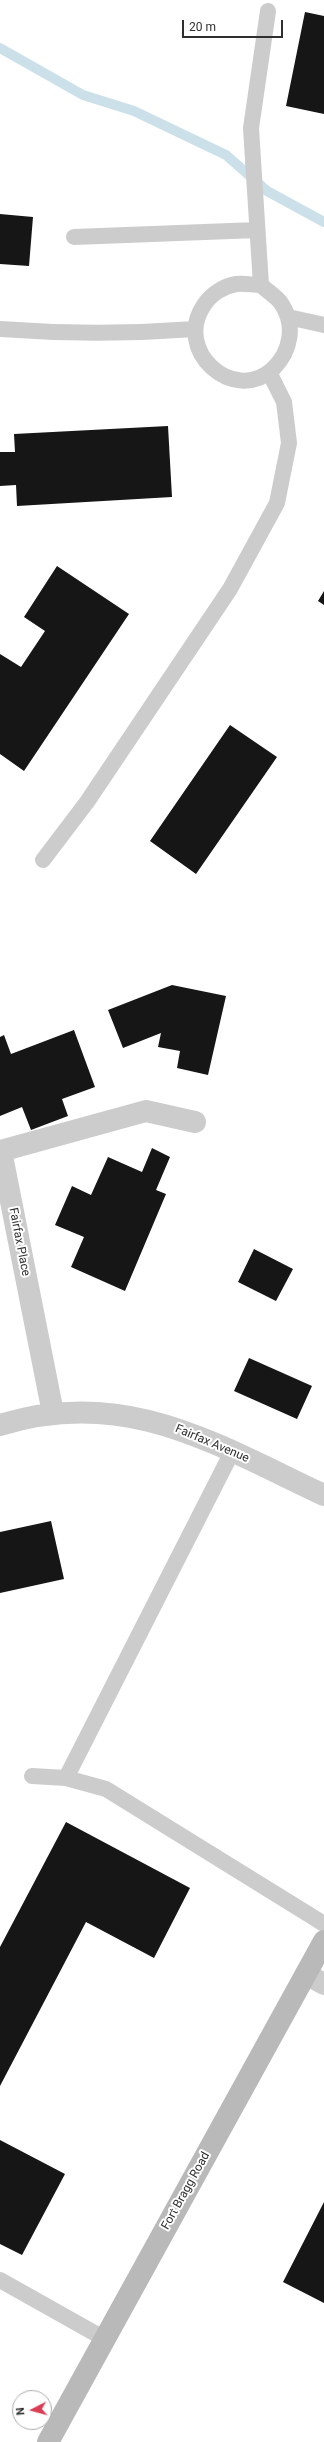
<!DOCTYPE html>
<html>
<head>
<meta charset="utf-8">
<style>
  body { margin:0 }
  #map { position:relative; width:324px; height:2442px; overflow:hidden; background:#fff; font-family:Roboto,sans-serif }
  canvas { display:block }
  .north { position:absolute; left:12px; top:2390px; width:40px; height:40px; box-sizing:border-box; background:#fff; border:1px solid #acacac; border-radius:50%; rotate:264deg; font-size:11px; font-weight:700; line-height:16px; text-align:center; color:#2f2f2f }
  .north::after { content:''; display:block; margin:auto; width:14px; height:18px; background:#d93e55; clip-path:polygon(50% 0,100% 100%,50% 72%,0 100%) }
  .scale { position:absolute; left:182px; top:20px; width:101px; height:18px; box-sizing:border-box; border:2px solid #2f2f2f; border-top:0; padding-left:5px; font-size:12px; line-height:14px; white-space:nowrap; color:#2f2f2f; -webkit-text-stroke:3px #fff; paint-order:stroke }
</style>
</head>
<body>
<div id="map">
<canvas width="324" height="2442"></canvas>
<div class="north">N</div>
<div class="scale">20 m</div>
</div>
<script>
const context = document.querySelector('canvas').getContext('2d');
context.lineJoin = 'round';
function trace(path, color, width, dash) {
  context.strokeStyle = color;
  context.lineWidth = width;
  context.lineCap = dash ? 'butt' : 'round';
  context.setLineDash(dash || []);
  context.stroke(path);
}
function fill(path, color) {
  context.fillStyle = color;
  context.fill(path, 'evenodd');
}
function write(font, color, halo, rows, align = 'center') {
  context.font = font + ' Roboto,sans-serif';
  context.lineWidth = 4;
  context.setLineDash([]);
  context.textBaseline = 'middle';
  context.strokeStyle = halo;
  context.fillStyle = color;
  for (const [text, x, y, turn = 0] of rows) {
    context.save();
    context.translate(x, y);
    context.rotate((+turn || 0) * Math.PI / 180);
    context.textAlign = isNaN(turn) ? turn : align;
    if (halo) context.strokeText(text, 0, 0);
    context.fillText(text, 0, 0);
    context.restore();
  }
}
const stream = new Path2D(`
  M 0,48 L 83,95 L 134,111 L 226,155 L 267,191 L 324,222`);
const building = new Path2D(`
  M 305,12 L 324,16 L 324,114 L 286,106 Z
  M 0,214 L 33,217 L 29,266 L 0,264 Z
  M 168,426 L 172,497 L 17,506 L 16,485 L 0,486 L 0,452 L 15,452 L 14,434 Z
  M 57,566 L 129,614 L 24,771 L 0,754 L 0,654 L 21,667 L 45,631 L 24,617 Z
  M 324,591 L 324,605 L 318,601 Z
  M 230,725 L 277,757 L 196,874 L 150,841 Z
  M 172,985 L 226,996 L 208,1075 L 177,1068 L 180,1051 L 158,1047 L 161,1033 L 123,1048 L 108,1010 Z
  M 74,1030 L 95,1087 L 62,1099 L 68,1116 L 31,1130 L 22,1107 L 0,1116 L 0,1037 L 4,1035 L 11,1054 Z
  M 152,1148 L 170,1157 L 156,1190 L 166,1194 L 125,1291 L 71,1267 L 84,1237 L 55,1225 L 72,1186 L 91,1195 L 108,1157 L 142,1172 Z
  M 254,1249 L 293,1269 L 276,1301 L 238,1282 Z
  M 249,1358 L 312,1386 L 297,1419 L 234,1391 Z
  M 51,1521 L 64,1579 L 0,1593 L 0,1532 Z
  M 66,1822 L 190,1888 L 154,1958 L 86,1922 L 0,2086 L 0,1947 Z
  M 0,2140 L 65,2174 L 22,2255 L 0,2244 Z
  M 324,2202 L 324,2303 L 283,2282 Z`);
const service = new Path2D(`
  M 74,237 L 257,230
  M 261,285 C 253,285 244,283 236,284 C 224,286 211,294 204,305 C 173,350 233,405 273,369 C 291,351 296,325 281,303 C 276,296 267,291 261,285 L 251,128 L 268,11
  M 288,317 L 324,325
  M 0,329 C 66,334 129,334 195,329
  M 43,860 L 87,802 L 230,589 L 277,503 L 289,443 L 284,402 L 269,372
  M 32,1776 L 66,1778 L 106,1789 L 324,1924
  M 66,1778 L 232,1452
  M 0,2280 L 105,2339`);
const minor = new Path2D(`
  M 53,1413 L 1,1151 L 146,1111 L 195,1122
  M 0,1425 C 125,1386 215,1444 324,1495
  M 306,1974 L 324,1984`);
const secondary = new Path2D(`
  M 48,2442 L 324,1941`);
const streetNames = [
  ["Fairfax Place",19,1242,79],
  ["Fairfax Avenue",212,1444,23],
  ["Fort Bragg Road",186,2191,-61]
];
trace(stream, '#cbe0e9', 10);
fill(building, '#161616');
trace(service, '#ccc', 16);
trace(minor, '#ccc', 22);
trace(secondary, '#b9b9b9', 22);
write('12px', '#2f2f2f', '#fff', streetNames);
</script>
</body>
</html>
